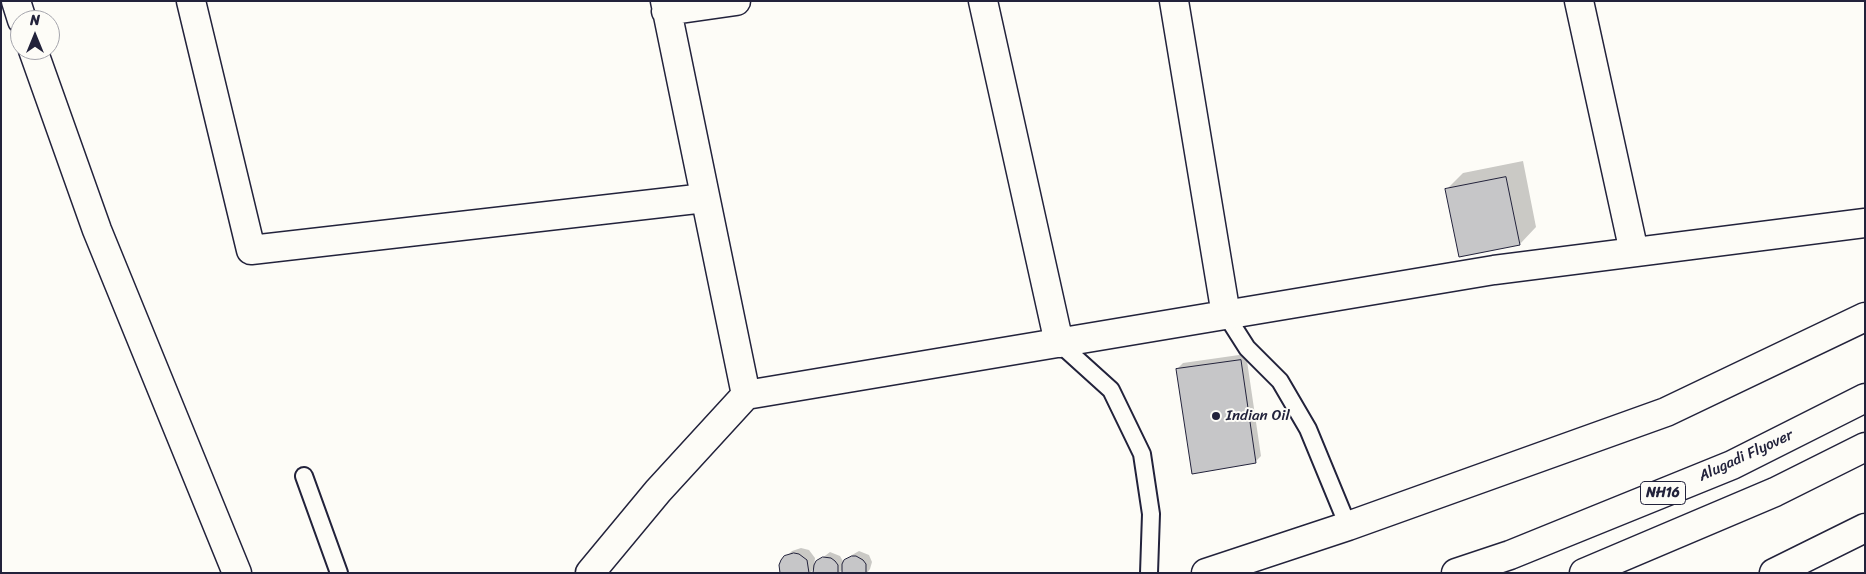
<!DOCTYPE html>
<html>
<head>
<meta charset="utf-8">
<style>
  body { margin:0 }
  #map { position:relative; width:1866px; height:574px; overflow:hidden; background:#fdfcf7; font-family:Sriracha,sans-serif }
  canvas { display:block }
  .frame { position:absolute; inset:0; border:2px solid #22223b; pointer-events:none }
  .north { position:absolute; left:10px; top:10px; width:50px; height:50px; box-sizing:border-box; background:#fdfcf7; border:1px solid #a5a5ac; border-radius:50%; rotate:0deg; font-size:14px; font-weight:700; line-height:20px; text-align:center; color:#22223b }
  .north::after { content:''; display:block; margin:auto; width:18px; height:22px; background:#22223b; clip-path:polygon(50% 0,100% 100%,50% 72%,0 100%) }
</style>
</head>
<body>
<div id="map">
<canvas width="1866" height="574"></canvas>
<div class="frame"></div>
<div class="north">N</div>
</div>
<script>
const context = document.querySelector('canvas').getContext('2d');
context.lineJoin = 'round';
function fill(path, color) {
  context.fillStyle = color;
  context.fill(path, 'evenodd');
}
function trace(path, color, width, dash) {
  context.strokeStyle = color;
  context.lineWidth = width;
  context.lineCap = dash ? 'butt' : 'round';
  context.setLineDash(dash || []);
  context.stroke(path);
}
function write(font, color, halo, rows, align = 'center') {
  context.font = font + ' Sriracha,sans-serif';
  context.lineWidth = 4;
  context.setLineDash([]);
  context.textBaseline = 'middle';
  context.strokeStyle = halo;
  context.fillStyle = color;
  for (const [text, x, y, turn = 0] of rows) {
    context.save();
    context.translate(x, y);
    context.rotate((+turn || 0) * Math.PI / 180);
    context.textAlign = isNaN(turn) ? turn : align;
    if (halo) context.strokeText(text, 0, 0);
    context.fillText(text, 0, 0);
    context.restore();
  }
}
const shadow = new Path2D(`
  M 1523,161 L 1536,227 L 1520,244 L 1447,189 L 1463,173 Z
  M 1246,354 L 1261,456 L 1255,462 L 1177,369 L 1183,363 Z
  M 801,548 L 809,550 L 815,558 L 814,567 L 812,571 L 810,573 L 782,573 L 782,561 L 792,551 Z
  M 859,551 L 869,555 L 872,562 L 870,569 L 867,573 L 843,573 L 842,570 L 839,573 L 814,573 L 817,562 L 830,552 L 840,556 L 844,563 L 852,555 Z`);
const building = new Path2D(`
  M 1506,177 L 1520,245 L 1459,257 L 1445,189 Z
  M 1241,360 L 1256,463 L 1192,474 L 1176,369 Z
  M 794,553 L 799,554 L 807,560 L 809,573 L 780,573 L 779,565 L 781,560 L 784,556 Z
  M 852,556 L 856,556 L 863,560 L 866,564 L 866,573 L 842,573 L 842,564 L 844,560 Z
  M 823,557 L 831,558 L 835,561 L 838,565 L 838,573 L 813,573 L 814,565 L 816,561 Z`);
const service = new Path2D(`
  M 1226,315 L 1247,348 L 1280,381 L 1308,429 L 1348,526
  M 1059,343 L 1111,390 L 1142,454 L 1151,514 L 1149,573
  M 304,476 L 339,573`);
const minor = new Path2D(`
  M 16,1 L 22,20
  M 191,1 L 251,250 L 705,198
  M 665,1 L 746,395
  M 983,1 L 1059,343
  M 1174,1 L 1226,315
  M 1579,1 L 1634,252
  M 666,11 L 736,1
  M 33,50 L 97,230 L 237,573
  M 590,573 L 658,491 L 746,395 L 1494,270 L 1865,223`);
const tertiary = new Path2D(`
  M 1206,573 L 1348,526 L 1666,412 L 1865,317
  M 1774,573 L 1865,528`);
const trunk = new Path2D(`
  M 1456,573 L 1510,555 L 1732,465 L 1865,398
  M 1584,573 L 1775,492 L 1865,447`);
const markers = [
  [1216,416,5,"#22223b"]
];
const shields = [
  [1663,493,45]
];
const shieldNames = [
  ["NH16",1663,493]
];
const poiNames = [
  ["Indian Oil",1226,416]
];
const streetNames = [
  ["Alugadi Flyover",1746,456,-25]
];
fill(shadow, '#0003');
fill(building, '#c6c6c8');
trace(building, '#22223b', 1);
trace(service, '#22223b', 20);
trace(minor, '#22223b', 31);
trace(tertiary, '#22223b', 31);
trace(trunk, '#22223b', 31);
trace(service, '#fdfcf7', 16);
trace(minor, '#fdfcf7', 28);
trace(tertiary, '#fdfcf7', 28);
trace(trunk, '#fdfcf7', 28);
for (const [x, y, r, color] of markers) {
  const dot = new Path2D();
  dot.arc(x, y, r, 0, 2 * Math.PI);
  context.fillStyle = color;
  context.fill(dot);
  trace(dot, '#fdfcf7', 2);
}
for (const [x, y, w] of shields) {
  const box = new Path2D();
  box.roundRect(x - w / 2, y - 11.5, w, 23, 4);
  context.fillStyle = '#fdfcf7';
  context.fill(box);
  trace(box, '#22223b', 1);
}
write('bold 14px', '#22223b', null, shieldNames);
write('15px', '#22223b', '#fdfcf7', poiNames, 'left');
write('15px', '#22223b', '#fdfcf7', streetNames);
</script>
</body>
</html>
